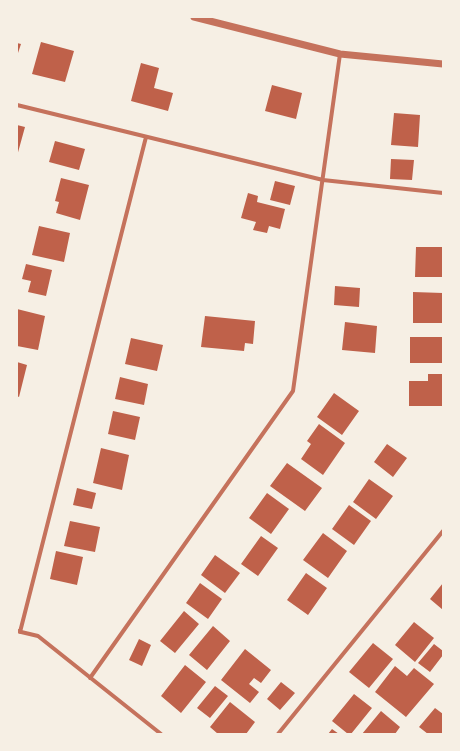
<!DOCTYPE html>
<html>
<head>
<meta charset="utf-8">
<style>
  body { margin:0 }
  #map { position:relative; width:460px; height:751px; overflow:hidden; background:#f6efe4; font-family:Quicksand,sans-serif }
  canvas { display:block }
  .frame { position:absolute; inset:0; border:18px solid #f6efe4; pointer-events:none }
</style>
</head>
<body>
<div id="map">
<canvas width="460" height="751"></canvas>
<div class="frame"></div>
</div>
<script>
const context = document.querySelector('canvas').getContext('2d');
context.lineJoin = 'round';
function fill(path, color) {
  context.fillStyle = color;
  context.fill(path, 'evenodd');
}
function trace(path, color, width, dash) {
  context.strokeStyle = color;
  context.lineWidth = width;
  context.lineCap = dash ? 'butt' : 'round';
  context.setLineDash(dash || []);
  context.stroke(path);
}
const building = new Path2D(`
  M 41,42 L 74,51 L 65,82 L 32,74 Z
  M 17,43 L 21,44 L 17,56 Z
  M 141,63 L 159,68 L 154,88 L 173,93 L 168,111 L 131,101 Z
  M 272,85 L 302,93 L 296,119 L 265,111 Z
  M 394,113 L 420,115 L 418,147 L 391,145 Z
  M 17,125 L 25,127 L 17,156 Z
  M 55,141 L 85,149 L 79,170 L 49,162 Z
  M 391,159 L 414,160 L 412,180 L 390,179 Z
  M 61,178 L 89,185 L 80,220 L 56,213 L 59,202 L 55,201 Z
  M 275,181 L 295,186 L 290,205 L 270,200 Z
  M 248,193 L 258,196 L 257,202 L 285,209 L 280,229 L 269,226 L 267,233 L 253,230 L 256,222 L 241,218 Z
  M 39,226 L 70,233 L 64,262 L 32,255 Z
  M 416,247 L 443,247 L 443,277 L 415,277 Z
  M 26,264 L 52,270 L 46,296 L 28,292 L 31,281 L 22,279 Z
  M 335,286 L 360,288 L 359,307 L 334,305 Z
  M 413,292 L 443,293 L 443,323 L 413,323 Z
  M 17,309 L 45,316 L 38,350 L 17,346 Z
  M 205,316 L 255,321 L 253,344 L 245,343 L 244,351 L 201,347 Z
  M 345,322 L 377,326 L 375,353 L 342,350 Z
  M 410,337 L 443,337 L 443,363 L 410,363 Z
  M 131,338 L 163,345 L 157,371 L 125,364 Z
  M 17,362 L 27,365 L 19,397 L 17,396 Z
  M 428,374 L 443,374 L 443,406 L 409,406 L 409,381 L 428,381 Z
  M 120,377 L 148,384 L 144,405 L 115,399 Z
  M 334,393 L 359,411 L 342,435 L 317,417 Z
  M 113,411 L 140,417 L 135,440 L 108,434 Z
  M 319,424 L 345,443 L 323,475 L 301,459 L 311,444 L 307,441 Z
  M 387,444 L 407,458 L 393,477 L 374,462 Z
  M 101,448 L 129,455 L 122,490 L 93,483 Z
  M 287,463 L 322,488 L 305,511 L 270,486 Z
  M 369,479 L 393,496 L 376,519 L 353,502 Z
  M 77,488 L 96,493 L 92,509 L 73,505 Z
  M 267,493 L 289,509 L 271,534 L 249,518 Z
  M 349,505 L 371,521 L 354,545 L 332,529 Z
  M 70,521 L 100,527 L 95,552 L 64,546 Z
  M 323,533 L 347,551 L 328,578 L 303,560 Z
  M 261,536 L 278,548 L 258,576 L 241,564 Z
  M 56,551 L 83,557 L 77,585 L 50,579 Z
  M 215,555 L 240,573 L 225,593 L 201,575 Z
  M 306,573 L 327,588 L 308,615 L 287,600 Z
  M 200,583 L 222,599 L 208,619 L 186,603 Z
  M 443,583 L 443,610 L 430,599 Z
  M 184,611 L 199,624 L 175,653 L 160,641 Z
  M 414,622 L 434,638 L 415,662 L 395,645 Z
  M 213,626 L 230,641 L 207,670 L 189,655 Z
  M 139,639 L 151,645 L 142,666 L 129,660 Z
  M 373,643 L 393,659 L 369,688 L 349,672 Z
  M 434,644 L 443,651 L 443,655 L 430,672 L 418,663 Z
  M 245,649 L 271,670 L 261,683 L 254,678 L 249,684 L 259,692 L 250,703 L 221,680 Z
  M 185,665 L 206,682 L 181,713 L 161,696 Z
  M 395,666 L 407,676 L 414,668 L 434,684 L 406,717 L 375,692 Z
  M 281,682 L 295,693 L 280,710 L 267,699 Z
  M 215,686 L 228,696 L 210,718 L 197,708 Z
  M 354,694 L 372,708 L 351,734 L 348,734 L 332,721 Z
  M 230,702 L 255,722 L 246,734 L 218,734 L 210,727 Z
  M 435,708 L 443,714 L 443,734 L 428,734 L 419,727 Z
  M 381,711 L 400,727 L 395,734 L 362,734 Z
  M 332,729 L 339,734 L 328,734 Z`);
const minor = new Path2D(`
  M 17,105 L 323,180 L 443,193
  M 17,631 L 38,636 L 161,734
  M 20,632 L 146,137
  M 90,678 L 293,391 L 340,54
  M 278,734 L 443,531`);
const tertiary = new Path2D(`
  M 194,17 L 340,54 L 443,64`);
fill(building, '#bf614a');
trace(minor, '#c5725c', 4);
trace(tertiary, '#c5725c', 7);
</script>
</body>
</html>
